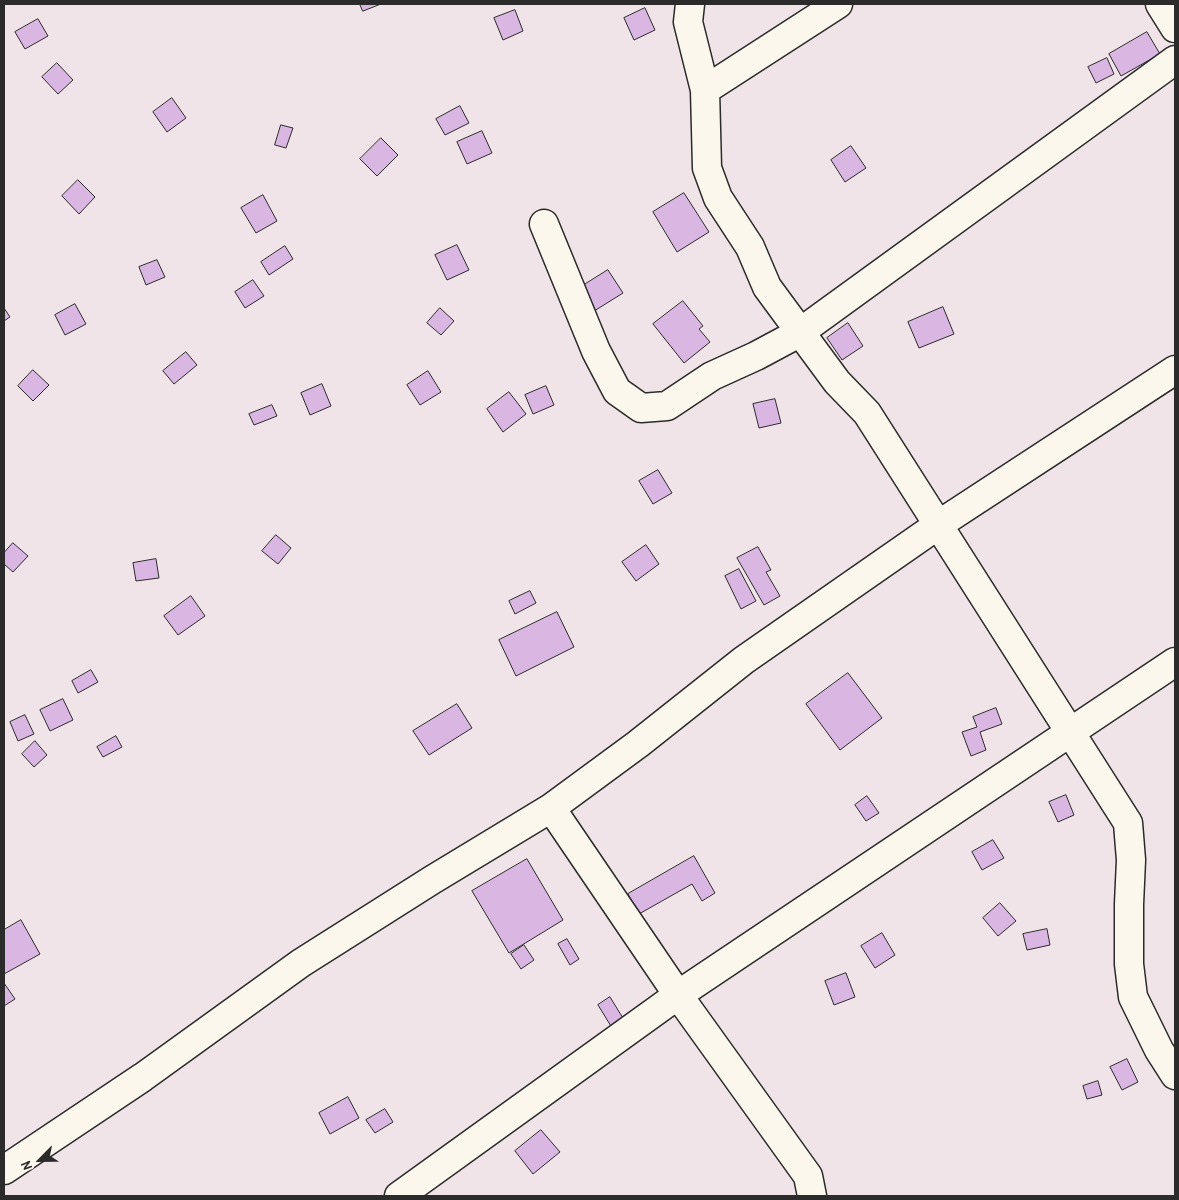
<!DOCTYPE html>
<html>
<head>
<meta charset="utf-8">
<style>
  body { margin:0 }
  #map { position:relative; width:1179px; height:1200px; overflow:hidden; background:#f1e4e9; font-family:"Patrick Hand",sans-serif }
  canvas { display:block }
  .frame { position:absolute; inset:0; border:5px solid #2b2b2b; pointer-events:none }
  .north { position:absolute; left:15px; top:1135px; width:50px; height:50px; -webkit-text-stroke:4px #fbf7ec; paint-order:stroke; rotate:247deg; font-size:14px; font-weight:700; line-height:20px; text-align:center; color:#2b2b2b }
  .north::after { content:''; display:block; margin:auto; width:18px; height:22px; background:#2b2b2b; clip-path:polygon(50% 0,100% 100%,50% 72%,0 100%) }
</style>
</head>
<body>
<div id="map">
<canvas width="1179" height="1200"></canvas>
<div class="frame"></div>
<div class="north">N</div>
</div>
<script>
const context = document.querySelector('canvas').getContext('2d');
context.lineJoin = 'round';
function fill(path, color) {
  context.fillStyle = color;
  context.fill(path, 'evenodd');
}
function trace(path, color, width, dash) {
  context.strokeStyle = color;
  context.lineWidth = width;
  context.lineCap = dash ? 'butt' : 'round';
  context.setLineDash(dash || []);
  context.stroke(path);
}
const building = new Path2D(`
  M 360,4 L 381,4 L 363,11 Z
  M 645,8 L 655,30 L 634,40 L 624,18 Z
  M 515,10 L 523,31 L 503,40 L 494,18 Z
  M 38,19 L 48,36 L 25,49 L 15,32 Z
  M 1147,32 L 1160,54 L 1121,76 L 1109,54 Z
  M 1107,58 L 1114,74 L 1096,83 L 1088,67 Z
  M 57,63 L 73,80 L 58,94 L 42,77 Z
  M 172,98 L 186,118 L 167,132 L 153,112 Z
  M 460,106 L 469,123 L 445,135 L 436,119 Z
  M 281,125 L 293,128 L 286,148 L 275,145 Z
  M 482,131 L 492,153 L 467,164 L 457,142 Z
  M 381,138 L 398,155 L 377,176 L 360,159 Z
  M 851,146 L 866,168 L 845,182 L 831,160 Z
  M 78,180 L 95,197 L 79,214 L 62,196 Z
  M 684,193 L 709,232 L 677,252 L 653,212 Z
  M 263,195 L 277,221 L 256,233 L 241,208 Z
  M 457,245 L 469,270 L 447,280 L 435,255 Z
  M 285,246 L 293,259 L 269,275 L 261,262 Z
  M 157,260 L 165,277 L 146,285 L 139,267 Z
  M 608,270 L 623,293 L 591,313 L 576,290 Z
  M 253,280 L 264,296 L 245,308 L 235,292 Z
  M 683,301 L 703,326 L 699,329 L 710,342 L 684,363 L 653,324 Z
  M 75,304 L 86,324 L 65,335 L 55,315 Z
  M 943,307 L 954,334 L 919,348 L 908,322 Z
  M 4,308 L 10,317 L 4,321 Z
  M 440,308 L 454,321 L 441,335 L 427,323 Z
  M 848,323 L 863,346 L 842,360 L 827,338 Z
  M 186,352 L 197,365 L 174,384 L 163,371 Z
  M 33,370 L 49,385 L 33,401 L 18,386 Z
  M 428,371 L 441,392 L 420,405 L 407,385 Z
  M 322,384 L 331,406 L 310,415 L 301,393 Z
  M 546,386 L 554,405 L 533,414 L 525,395 Z
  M 509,392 L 526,414 L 503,432 L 487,409 Z
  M 775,399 L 781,423 L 759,428 L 753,404 Z
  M 272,405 L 277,416 L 254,425 L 249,414 Z
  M 658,470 L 672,493 L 653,504 L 639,481 Z
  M 276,535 L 291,548 L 278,564 L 262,551 Z
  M 13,543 L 28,556 L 13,572 L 4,564 L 4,553 Z
  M 646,545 L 659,564 L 636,581 L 622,562 Z
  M 758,547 L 771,570 L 766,572 L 780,596 L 764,605 L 737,558 Z
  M 156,559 L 159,578 L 136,581 L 133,563 Z
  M 739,569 L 756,601 L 741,609 L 725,576 Z
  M 530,591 L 536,603 L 515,614 L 509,601 Z
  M 191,596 L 205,616 L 178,635 L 164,616 Z
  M 557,612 L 574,647 L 516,676 L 499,640 Z
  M 91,670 L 98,682 L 78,693 L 72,681 Z
  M 848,673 L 882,718 L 840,750 L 806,704 Z
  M 63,699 L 73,720 L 50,731 L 40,710 Z
  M 457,704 L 472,728 L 429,755 L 413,731 Z
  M 996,708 L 1002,724 L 980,732 L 986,750 L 971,756 L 962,732 L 977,727 L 973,717 Z
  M 25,715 L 34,734 L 18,741 L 10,722 Z
  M 116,736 L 122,747 L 103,757 L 97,747 Z
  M 35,741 L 47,755 L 34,767 L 22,754 Z
  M 1066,795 L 1074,815 L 1058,822 L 1049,802 Z
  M 867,796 L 879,813 L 866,821 L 855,805 Z
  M 993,840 L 1004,858 L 982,870 L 972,852 Z
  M 694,856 L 715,893 L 702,901 L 692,884 L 639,914 L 628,894 Z
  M 527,859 L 563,920 L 509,953 L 472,891 Z
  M 1000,903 L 1016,921 L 998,936 L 983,918 Z
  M 21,920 L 40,954 L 4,974 L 4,930 Z
  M 1047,929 L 1050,945 L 1027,950 L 1023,934 Z
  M 882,933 L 895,955 L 875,968 L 861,946 Z
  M 567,939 L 579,959 L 570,965 L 558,944 Z
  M 524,945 L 534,960 L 521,969 L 511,954 Z
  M 846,973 L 855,997 L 834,1005 L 825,981 Z
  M 4,983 L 15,999 L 4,1006 Z
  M 610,997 L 626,1023 L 614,1031 L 598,1005 Z
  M 1127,1059 L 1138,1082 L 1122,1090 L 1110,1067 Z
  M 1098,1081 L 1102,1095 L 1087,1099 L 1083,1086 Z
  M 348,1097 L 359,1118 L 330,1134 L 319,1113 Z
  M 385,1109 L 393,1122 L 375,1133 L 366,1120 Z
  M 541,1130 L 560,1152 L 533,1174 L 515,1151 Z`);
const minor = new Path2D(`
  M 690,4 L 688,22 L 705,90 L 707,168 L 718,198 L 750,247 L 767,287 L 837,382 L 867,413 L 1128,823 L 1131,860 L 1129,904 L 1129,964 L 1133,997 L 1159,1050 L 1175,1075
  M 1160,4 L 1175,28
  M 705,90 L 838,4
  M 544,224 L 596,351 L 617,391 L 641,408 L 667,406 L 712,376 L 756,356 L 799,333 L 1175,60
  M 551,808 L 678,995 L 808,1176 L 812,1196
  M 4,1170 L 143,1077 L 301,963 L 432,880 L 551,808 L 638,744 L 744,660 L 938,525 L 1175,370
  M 399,1196 L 678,995 L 1175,662`);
fill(building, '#dab7e2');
trace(building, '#2b2b2b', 1);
trace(minor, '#2b2b2b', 31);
trace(minor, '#fbf7ec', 28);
</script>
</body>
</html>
